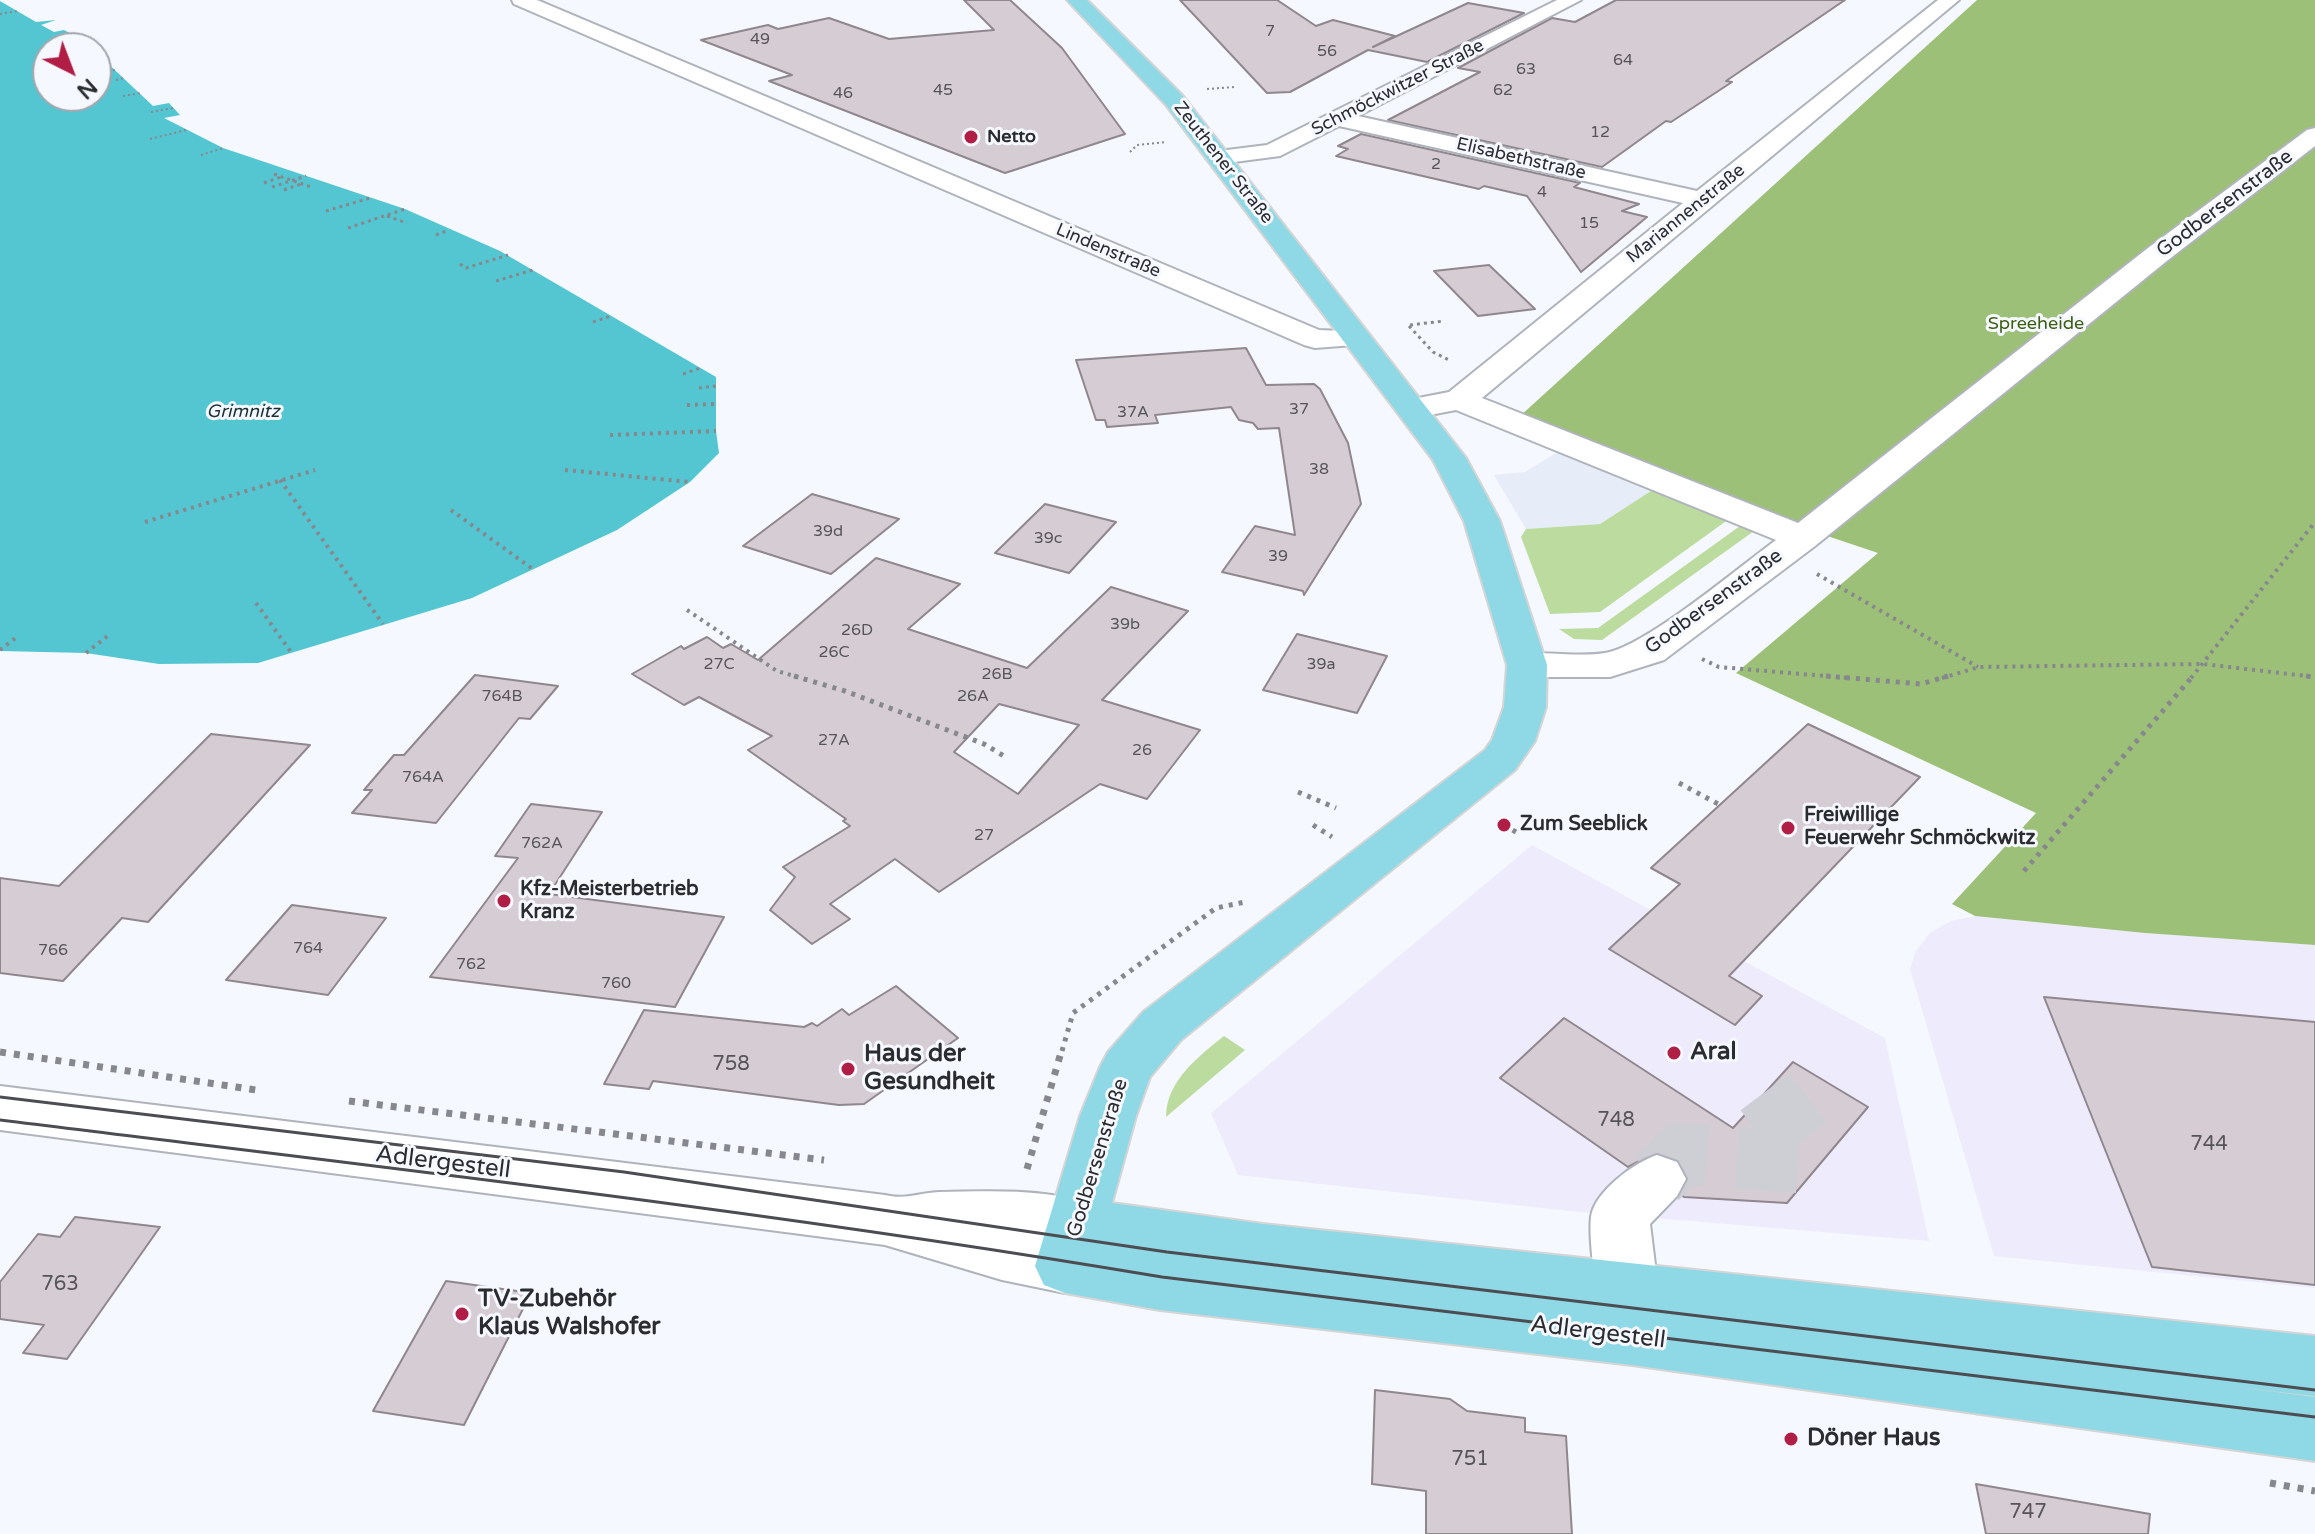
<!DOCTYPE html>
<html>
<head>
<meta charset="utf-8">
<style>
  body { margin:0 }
  #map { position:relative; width:2315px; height:1534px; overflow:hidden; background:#f5f8fe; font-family:"Varela Round",sans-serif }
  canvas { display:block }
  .north { position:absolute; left:32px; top:32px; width:80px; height:80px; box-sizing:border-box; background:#f5f8fe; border:2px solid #a4a6ac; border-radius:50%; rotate:138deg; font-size:22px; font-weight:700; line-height:32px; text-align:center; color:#2b2c30 }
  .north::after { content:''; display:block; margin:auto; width:28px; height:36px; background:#b11e45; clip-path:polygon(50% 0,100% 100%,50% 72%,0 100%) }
</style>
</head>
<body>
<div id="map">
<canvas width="2315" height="1534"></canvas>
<div class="north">N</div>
</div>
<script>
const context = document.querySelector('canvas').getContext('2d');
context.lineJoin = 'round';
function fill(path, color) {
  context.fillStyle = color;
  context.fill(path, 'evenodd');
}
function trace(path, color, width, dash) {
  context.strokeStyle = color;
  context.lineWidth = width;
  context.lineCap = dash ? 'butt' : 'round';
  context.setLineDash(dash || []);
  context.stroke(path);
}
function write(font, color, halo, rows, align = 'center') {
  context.font = font + ' "Varela Round",sans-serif';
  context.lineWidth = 6;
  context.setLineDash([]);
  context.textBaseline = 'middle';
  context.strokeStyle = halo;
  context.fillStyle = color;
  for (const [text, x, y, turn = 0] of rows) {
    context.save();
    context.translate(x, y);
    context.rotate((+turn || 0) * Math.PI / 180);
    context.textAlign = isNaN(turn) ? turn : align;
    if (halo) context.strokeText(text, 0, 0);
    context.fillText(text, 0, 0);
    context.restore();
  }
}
const commercial = new Path2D(`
  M 1532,845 L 1885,1038 L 1929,1241 L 1570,1211 L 1238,1175 L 1211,1113 Z
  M 1975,916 L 2145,933 L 2315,945 L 2315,1288 L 1994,1256 L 1910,969 L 1916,951 L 1930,933 L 1951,921 Z`);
const built = new Path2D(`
  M 1561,450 L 1654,489 L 1600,524 L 1526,529 L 1494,475 L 1525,472 Z`);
const green = new Path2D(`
  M 1654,489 L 1729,519 L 1600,612 L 1550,614 L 1521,537 L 1526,529 L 1600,524 Z
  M 1740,526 L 1754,531 L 1602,640 L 1574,639 L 1559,629 L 1598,628 Z
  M 1224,1036 L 1245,1050 L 1166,1117 C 1166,1081 1199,1056 1224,1036 Z`);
const forest = new Path2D(`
  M 1977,0 L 2315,0 L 2315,945 L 2145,933 L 1975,916 L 1952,904 L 2036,813 L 1736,673 L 1878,553 L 1738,506 L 1519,417 Z`);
const water = new Path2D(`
  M 0,1 L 36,22 L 56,20 L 41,25 L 54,32 L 64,30 L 99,49 L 48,48 L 48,96 L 96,96 L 96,56 L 101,57 L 153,106 L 169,103 L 180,115 L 164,118 L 223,148 L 405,209 L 500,251 L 716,377 L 716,431 L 719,453 L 690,482 L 617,530 L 472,598 L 258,663 L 159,664 L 86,653 L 0,651 Z`);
const building = new Path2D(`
  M 964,0 L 1010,0 L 1062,48 L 1125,134 L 1005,173 L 769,81 L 792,75 L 701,40 L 768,25 L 778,29 L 829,18 L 889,39 L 994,30 Z
  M 1180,0 L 1277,0 L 1316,26 L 1333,20 L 1395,36 L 1373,47 L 1468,3 L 1524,13 L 1427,62 L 1368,50 L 1290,92 L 1267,93 Z
  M 1616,0 L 1845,0 L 1726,81 L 1732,82 L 1671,122 L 1666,121 L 1602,167 L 1388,120 L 1480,72 L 1458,68 L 1552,18 L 1575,22 Z
  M 1361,134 L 1580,183 L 1574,187 L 1639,204 L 1622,211 L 1647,217 L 1581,272 L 1527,196 L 1484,186 L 1479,189 L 1336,156 L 1348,149 L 1338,146 Z
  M 1489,265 L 1535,309 L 1478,316 L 1434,271 Z
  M 1246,348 L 1266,385 L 1314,384 L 1320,389 L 1348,443 L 1361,504 L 1304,595 L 1303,591 L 1222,572 L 1255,526 L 1295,535 L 1279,428 L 1258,429 L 1253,423 L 1239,420 L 1231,407 L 1155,415 L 1158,423 L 1107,427 L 1105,420 L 1096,420 L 1076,360 Z
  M 812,494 L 899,519 L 831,574 L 743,546 Z
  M 1045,504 L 1116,522 L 1069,573 L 995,553 Z
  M 876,558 L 960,584 L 908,629 L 1027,668 L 1111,587 L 1188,611 L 1102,700 L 1200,730 L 1147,799 L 1100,784 L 939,892 L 895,859 L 830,904 L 850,919 L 812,944 L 770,910 L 795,877 L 783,867 L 850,826 L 843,821 L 846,819 L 748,750 L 772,736 L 699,697 L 684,705 L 632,674 L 681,646 L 684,649 L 707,637 L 723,648 L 731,644 L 758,660 ZM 999,704 L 1079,725 L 1018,794 L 954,752 Z
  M 1297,634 L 1387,656 L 1357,713 L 1263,690 Z
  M 475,675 L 558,686 L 530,719 L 519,718 L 436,823 L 352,813 L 372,790 L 364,790 L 394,755 L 404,755 Z
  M 1808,724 L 1920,777 L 1729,976 L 1762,996 L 1735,1025 L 1609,949 L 1680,884 L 1651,868 Z
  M 211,734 L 310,745 L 148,922 L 122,918 L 63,981 L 0,973 L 0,878 L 59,886 Z
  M 531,804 L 602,812 L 549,894 L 724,917 L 675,1007 L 430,977 L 518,858 L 495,856 Z
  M 292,905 L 386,918 L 328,995 L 226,980 Z
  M 896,986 L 958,1038 L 864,1104 L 839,1105 L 653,1081 L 649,1089 L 604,1084 L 644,1010 L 804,1027 L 812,1023 L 817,1026 L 842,1009 L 849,1015 Z
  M 2044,997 L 2315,1022 L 2315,1285 L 2152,1267 Z
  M 1564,1018 L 1733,1128 L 1793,1062 L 1868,1107 L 1787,1203 L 1684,1197 L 1681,1195 L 1689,1178 L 1678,1159 L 1656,1152 L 1628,1167 L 1500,1078 Z
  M 75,1217 L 160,1227 L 67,1359 L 23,1353 L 44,1325 L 0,1319 L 0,1282 L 38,1234 L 60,1237 Z
  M 446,1281 L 531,1293 L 464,1425 L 373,1411 Z
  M 1375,1390 L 1450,1399 L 1467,1411 L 1525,1418 L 1525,1432 L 1566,1436 L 1572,1534 L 1426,1534 L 1426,1491 L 1372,1484 Z
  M 1976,1484 L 2150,1514 L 2148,1534 L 1986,1534 Z`);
const minorTunnel = new Path2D(`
  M 1765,1092 L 1819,1164
  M 1657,1179 L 1681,1154 L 1819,1164`);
const pathFar4 = new Path2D(`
  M 0,14 L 18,11
  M 96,61 L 104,59
  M 96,65 L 107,62
  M 103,72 L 115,70
  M 116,80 L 124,78
  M 1207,89 L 1234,87
  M 123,96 L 141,93
  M 151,112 L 173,108
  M 150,139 L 186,130
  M 1130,152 L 1137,145 L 1166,142
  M 201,155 L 223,148`);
const pathFar3 = new Path2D(`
  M 274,174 L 311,187
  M 264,183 L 281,177
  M 272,187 L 306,176
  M 284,190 L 301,184
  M 326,211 L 370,198
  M 387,216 L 407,223
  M 348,228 L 405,209
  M 436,235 L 449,230
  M 460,264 L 466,268 L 508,255
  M 496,281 L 533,270
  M 593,322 L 611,316
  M 1410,325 L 1444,321
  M 1409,326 L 1433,352 L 1449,360
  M 683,374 L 700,368
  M 699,388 L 716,386`);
const pathFar2 = new Path2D(`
  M 687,405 L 716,404
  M 610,435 L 716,431
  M 565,470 L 690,482
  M 280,480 L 383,624
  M 451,510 L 534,570
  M 145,522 L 315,470
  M 1817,574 L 1978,667
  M 256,603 L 291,652
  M 687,610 L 777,671 L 801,678
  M 0,650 L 18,636
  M 86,653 L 110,634
  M 1702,659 L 1719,667 L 1849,678
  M 1942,678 L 1979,667 L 2203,664 L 2315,677
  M 2191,678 L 2315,522`);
const pathFar1 = new Path2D(`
  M 794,676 L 845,691 L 984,744 L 1004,756
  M 1826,676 L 1921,684 L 1948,676
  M 2306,676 L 2315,677
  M 1679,783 L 1720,805
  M 1298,792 L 1336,808
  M 1313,825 L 1332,837
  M 1504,825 L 1516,832
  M 2024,871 L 2193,676
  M 1062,1051 L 1073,1013 L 1216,908 L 1245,902`);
const path = new Path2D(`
  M 0,1052 L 256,1090
  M 349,1101 L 824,1160
  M 1027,1169 L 1062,1049
  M 2270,1483 L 2315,1491`);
const minor = new Path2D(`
  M 512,0 L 537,0 L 1319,330 L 1367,332 L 1371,338 L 1367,344 L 1315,348 L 1304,345 L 514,4 Z
  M 1557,0 L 1581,0 L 1358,116 L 1697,191 L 1938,0 L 1959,0 L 1482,398 L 1798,523 L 2148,248 L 2307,130 L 2315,128 L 2315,146 L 2168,260 L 1815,546 L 1664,660 L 1610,677 L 1527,677 L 1513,674 L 1507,665 L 1513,656 C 1543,649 1575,658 1605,653 C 1645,647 1739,567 1776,540 L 1456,410 L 1414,418 L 1403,415 L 1398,408 L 1403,401 L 1449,392 L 1683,203 L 1339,126 L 1280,156 L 1219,164 L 1211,162 L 1207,157 L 1211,152 L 1267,145 Z
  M 0,1086 L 885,1195 C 904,1200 919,1193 939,1192 C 990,1191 1049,1188 1098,1206 L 1107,1224 L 1098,1242 L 1085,1247 L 1095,1266 L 1086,1285 L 1065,1293 L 1002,1280 L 885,1245 L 0,1130 Z
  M 1657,1155 L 1677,1162 L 1686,1179 L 1677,1196 L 1650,1224 L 1662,1321 L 1653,1341 L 1631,1349 L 1609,1341 C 1599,1319 1588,1241 1591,1217 C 1594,1192 1635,1162 1657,1155 Z`);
const major = new Path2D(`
  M 1067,0 L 1087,0 L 1182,95 L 1466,458 L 1500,521 L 1547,665 L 1546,707 L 1535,741 L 1515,770 L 1181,1040 L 1150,1077 L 1136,1116 L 1112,1203 L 1263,1224 L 2315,1336 L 2315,1396 L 2227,1386 L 2315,1397 L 2315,1461 L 1632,1365 L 1160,1310 L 1065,1293 L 1044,1285 L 1035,1266 L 1080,1116 L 1100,1067 L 1108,1052 L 1143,1012 L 1485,750 L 1492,740 L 1504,707 L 1507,665 L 1464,521 L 1433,460 L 1166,105 Z`);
const tram = new Path2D(`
  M 0,1097 L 624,1172 L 1167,1252 L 2315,1390
  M 0,1120 C 388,1168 777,1212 1162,1277 L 2315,1417`);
const markers = [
  [971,137,8,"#b11e45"],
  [1504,825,8,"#b11e45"],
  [1788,828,8,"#b11e45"],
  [504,901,8,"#b11e45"],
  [1674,1053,8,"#b11e45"],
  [848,1069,8,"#b11e45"],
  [462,1314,8,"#b11e45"],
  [1791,1439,8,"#b11e45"]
];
const numberNames = [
  ["7",1270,32],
  ["49",760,40],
  ["56",1327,52],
  ["64",1623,61],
  ["63",1526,70],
  ["45",943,91],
  ["62",1503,91],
  ["46",843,94],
  ["12",1600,133],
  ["2",1436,165],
  ["4",1542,193],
  ["15",1589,224],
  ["37",1299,410],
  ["37A",1133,413],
  ["38",1319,470],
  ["39d",828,532],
  ["39c",1048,539],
  ["39",1278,557],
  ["39b",1125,625],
  ["26D",857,631],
  ["26C",834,653],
  ["27C",719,665],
  ["39a",1321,665],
  ["26B",997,675],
  ["764B",502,697],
  ["26A",973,697],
  ["27A",834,741],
  ["26",1142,751],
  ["764A",423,778],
  ["27",984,836],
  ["762A",542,844],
  ["764",308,949],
  ["766",53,951],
  ["762",471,965],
  ["760",616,984]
];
const farStreetnames = [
  ["Schmöckwitzer Straße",1398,88,-27],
  ["Elisabethstraße",1521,159,13],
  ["Zeuthener Straße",1223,163,52],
  ["Mariannenstraße",1686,214,-39],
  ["Lindenstraße",1108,251,23]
];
const farPoinames = [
  ["Netto",987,137]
];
const farParknames = [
  ["Spreeheide",2036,324]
];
const farWaternames = [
  ["Grimnitz",243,412]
];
const streetNames = [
  ["Godbersenstraße",2225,204,-37],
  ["Godbersenstraße",1714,602,-36],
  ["Godbersenstraße",1098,1158,-73]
];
const poiNames = [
  ["Freiwillige",1804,816],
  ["Feuerwehr Schmöckwitz",1804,839],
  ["Zum Seeblick",1520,825],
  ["Kfz-Meisterbetrieb",520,890],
  ["Kranz",520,913]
];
const nearNumbernames = [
  ["758",731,1065],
  ["748",1616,1121],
  ["744",2209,1145],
  ["763",60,1285],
  ["751",1470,1460],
  ["747",2028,1513]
];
const nearPoinames = [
  ["Aral",1690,1053],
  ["Haus der",864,1055],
  ["Gesundheit",864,1083],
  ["TV-Zubehör",478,1300],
  ["Klaus Walshofer",478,1328],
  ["Döner Haus",1807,1439]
];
const nearStreetnames = [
  ["Adlergestell",443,1163,7],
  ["Adlergestell",1598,1333,7]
];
fill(commercial, '#eeebfd');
fill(built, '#e7ecf9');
fill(green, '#bcdb9e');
fill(forest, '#9dc079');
fill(water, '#53c6d2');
fill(building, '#d6cdd4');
trace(building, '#90878e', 2);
trace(minorTunnel, '#cdcfd5', 61, [61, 30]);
trace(minor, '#afb3bc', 4);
trace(major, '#d5d5d6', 4);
trace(pathFar4, '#86888d', 2, [2, 3]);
trace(pathFar3, '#86888d', 3, [3, 4]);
trace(pathFar2, '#86888d', 4, [3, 5]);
trace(pathFar1, '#86888d', 5, [4, 6]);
trace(path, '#86888d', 7, [6, 8]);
fill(minor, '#fff');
fill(major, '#8fd8e5');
trace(tram, '#4c4d52', 3);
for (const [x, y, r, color] of markers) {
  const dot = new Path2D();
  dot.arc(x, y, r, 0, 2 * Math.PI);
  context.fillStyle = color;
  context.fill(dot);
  trace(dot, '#f5f8fe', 3);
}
write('16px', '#565459', null, numberNames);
write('18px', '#2b2c30', '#f5f8fe', farStreetnames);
write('bold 18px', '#2b2c30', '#f5f8fe', farPoinames, 'left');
write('18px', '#3d5d11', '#f5f8fe', farParknames);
write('italic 18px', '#1b3032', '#f5f8fe', farWaternames);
write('20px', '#2b2c30', '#f5f8fe', streetNames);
write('bold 20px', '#2b2c30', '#f5f8fe', poiNames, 'left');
write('20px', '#565459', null, nearNumbernames);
write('bold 24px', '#2b2c30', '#f5f8fe', nearPoinames, 'left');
write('24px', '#2b2c30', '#f5f8fe', nearStreetnames);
</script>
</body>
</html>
